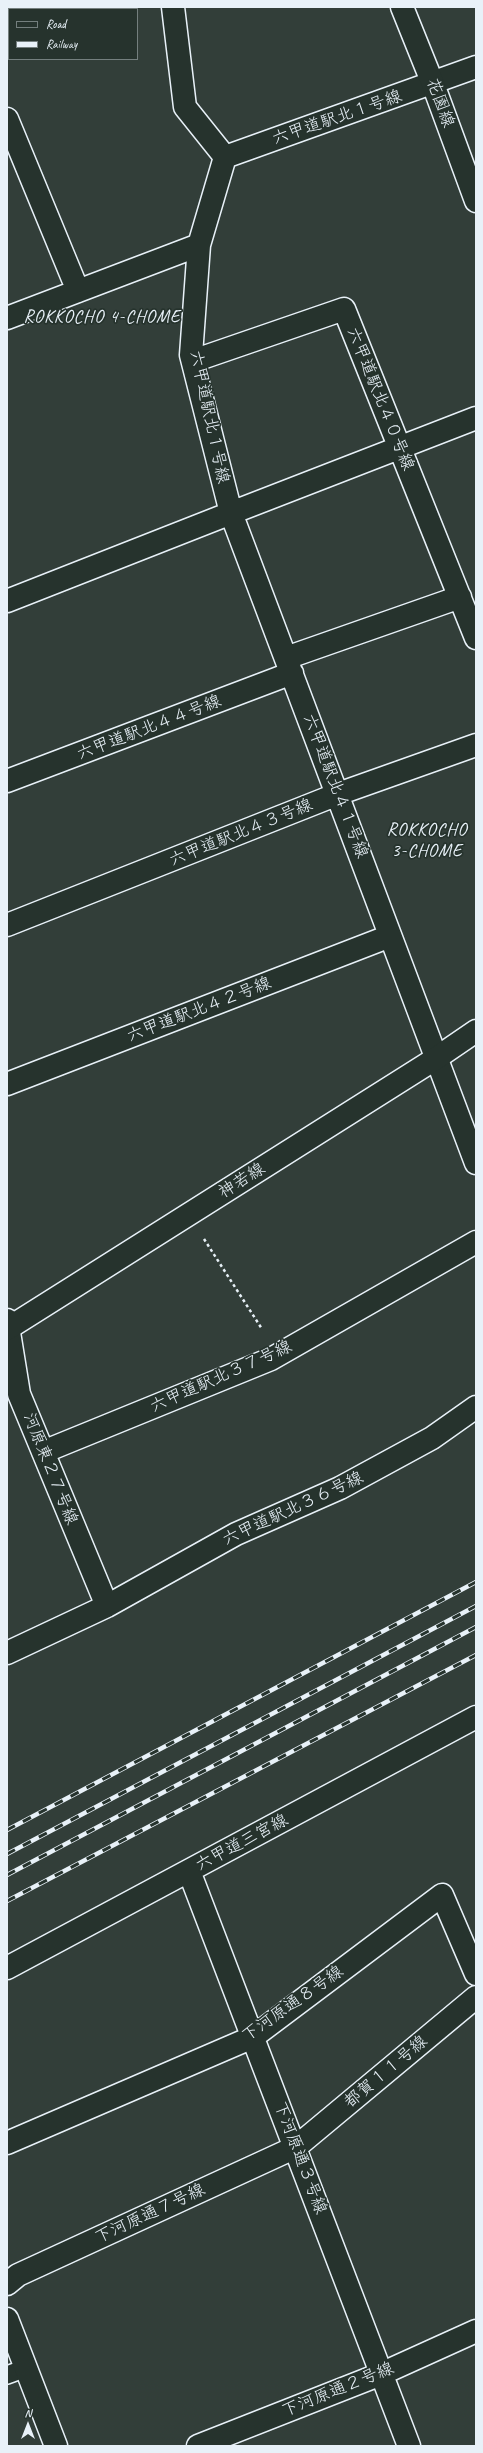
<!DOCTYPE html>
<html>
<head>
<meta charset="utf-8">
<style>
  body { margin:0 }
  #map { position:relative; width:483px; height:2453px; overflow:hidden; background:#323e39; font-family:Caveat,sans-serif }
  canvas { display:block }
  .frame { position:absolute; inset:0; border:8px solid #e8f1f8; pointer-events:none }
  .legend { position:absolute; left:8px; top:8px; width:130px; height:52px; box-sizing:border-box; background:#26332d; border:1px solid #747f7e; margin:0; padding:5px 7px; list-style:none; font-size:12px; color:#e8f1f8 }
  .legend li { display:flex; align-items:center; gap:8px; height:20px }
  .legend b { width:20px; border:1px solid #747f7e }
  .north { position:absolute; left:8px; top:2405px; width:40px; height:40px; -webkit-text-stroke:3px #26332d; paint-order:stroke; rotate:0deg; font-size:11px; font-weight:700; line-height:16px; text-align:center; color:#e8f1f8 }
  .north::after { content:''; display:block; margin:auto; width:14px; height:18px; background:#e8f1f8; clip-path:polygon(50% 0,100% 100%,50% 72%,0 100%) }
</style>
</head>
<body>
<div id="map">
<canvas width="483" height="2453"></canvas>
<div class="frame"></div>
<ul class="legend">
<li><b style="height:5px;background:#26332d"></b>Road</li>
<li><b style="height:5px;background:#e8f1f8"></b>Railway</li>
</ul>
<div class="north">N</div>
</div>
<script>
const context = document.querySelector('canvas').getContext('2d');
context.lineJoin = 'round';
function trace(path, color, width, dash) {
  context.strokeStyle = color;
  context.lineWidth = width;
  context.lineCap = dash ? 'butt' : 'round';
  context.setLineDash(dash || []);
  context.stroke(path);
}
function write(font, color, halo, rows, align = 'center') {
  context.font = font + ' Caveat,"Klee One",sans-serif';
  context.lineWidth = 3.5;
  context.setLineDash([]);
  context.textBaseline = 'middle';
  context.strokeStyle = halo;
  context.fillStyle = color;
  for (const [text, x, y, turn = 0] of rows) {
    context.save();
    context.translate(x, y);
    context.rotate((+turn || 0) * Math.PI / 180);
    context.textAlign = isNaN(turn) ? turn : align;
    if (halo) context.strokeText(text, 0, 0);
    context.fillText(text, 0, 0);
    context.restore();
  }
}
const path = new Path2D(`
  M 204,1239 L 262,1329`);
const lane = new Path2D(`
  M 7,2375 L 26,2368`);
const street = new Path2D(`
  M 173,7 L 185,107 L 225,157
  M 7,119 L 78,291
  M 7,318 L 199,245
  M 193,361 L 344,309 L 476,638
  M 476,418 L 231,513 L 476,1163
  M 7,601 L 231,513 L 191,355 L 199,245 L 225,157 L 476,67
  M 286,658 L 460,597
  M 7,781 L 292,673
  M 7,925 L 338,794 L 476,745
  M 7,1084 L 390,936
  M 7,1320 L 19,1394 L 107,1606
  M 43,1452 L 271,1359 L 476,1242
  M 7,1653 L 107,1606 L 236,1534 L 340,1488 L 432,1438 L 476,1407
  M 189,1871 L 409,2446
  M 7,1968 L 476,1717
  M 7,2143 L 253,2037 L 442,1895 L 476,1974
  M 7,2284 L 18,2275 L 296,2147 L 476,1997
  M 7,2319 L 56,2446
  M 198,2446 L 381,2374 L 476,2331`);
const secondary = new Path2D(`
  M 402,7 L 433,84 L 476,201
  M 7,1329 L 435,1059 L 476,1031`);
const rail = new Path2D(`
  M 7,1830 L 476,1582
  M 7,1854 L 476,1606
  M 7,1875 L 476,1627
  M 7,1901 L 476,1655`);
const streetNames = [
  ["花園線",440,103,70],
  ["六甲道駅北１号線",337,118,-19],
  ["六甲道駅北４０号線",380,399,68],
  ["六甲道駅北１号線",209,417,78],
  ["六甲道駅北４４号線",149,728,-21],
  ["六甲道駅北４１号線",335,786,69],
  ["六甲道駅北４３号線",241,833,-22],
  ["六甲道駅北４２号線",199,1010,-21],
  ["神若線",242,1181,-32],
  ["六甲道駅北３７号線",221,1377,-24],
  ["河原東２７号線",50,1469,68],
  ["六甲道駅北３６号線",293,1509,-25],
  ["六甲道三宮線",242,1843,-28],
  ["下河原通８号線",293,2004,-35],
  ["都賀１１号線",386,2072,-40],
  ["下河原通３号線",300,2158,69],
  ["下河原通７号線",150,2214,-25],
  ["下河原通２号線",338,2390,-22]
];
const neighbourhoodNames = [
  ["ROKKOCHO 4-CHOME",102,317],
  ["ROKKOCHO",427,830],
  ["3-CHOME",427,851]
];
trace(lane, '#e8f1f8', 20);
trace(street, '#e8f1f8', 25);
trace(secondary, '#e8f1f8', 25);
trace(path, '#e8f1f8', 2.5, [3, 3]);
trace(lane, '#26332d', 17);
trace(street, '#26332d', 22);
trace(secondary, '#26332d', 22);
trace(rail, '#e8f1f8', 4.5);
trace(rail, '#26332d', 3, [9]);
write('17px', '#e8f1f8', '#26332d', streetNames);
context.letterSpacing = '1px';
write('18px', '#e8f1f8', '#26332d', neighbourhoodNames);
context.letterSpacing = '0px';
</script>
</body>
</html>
